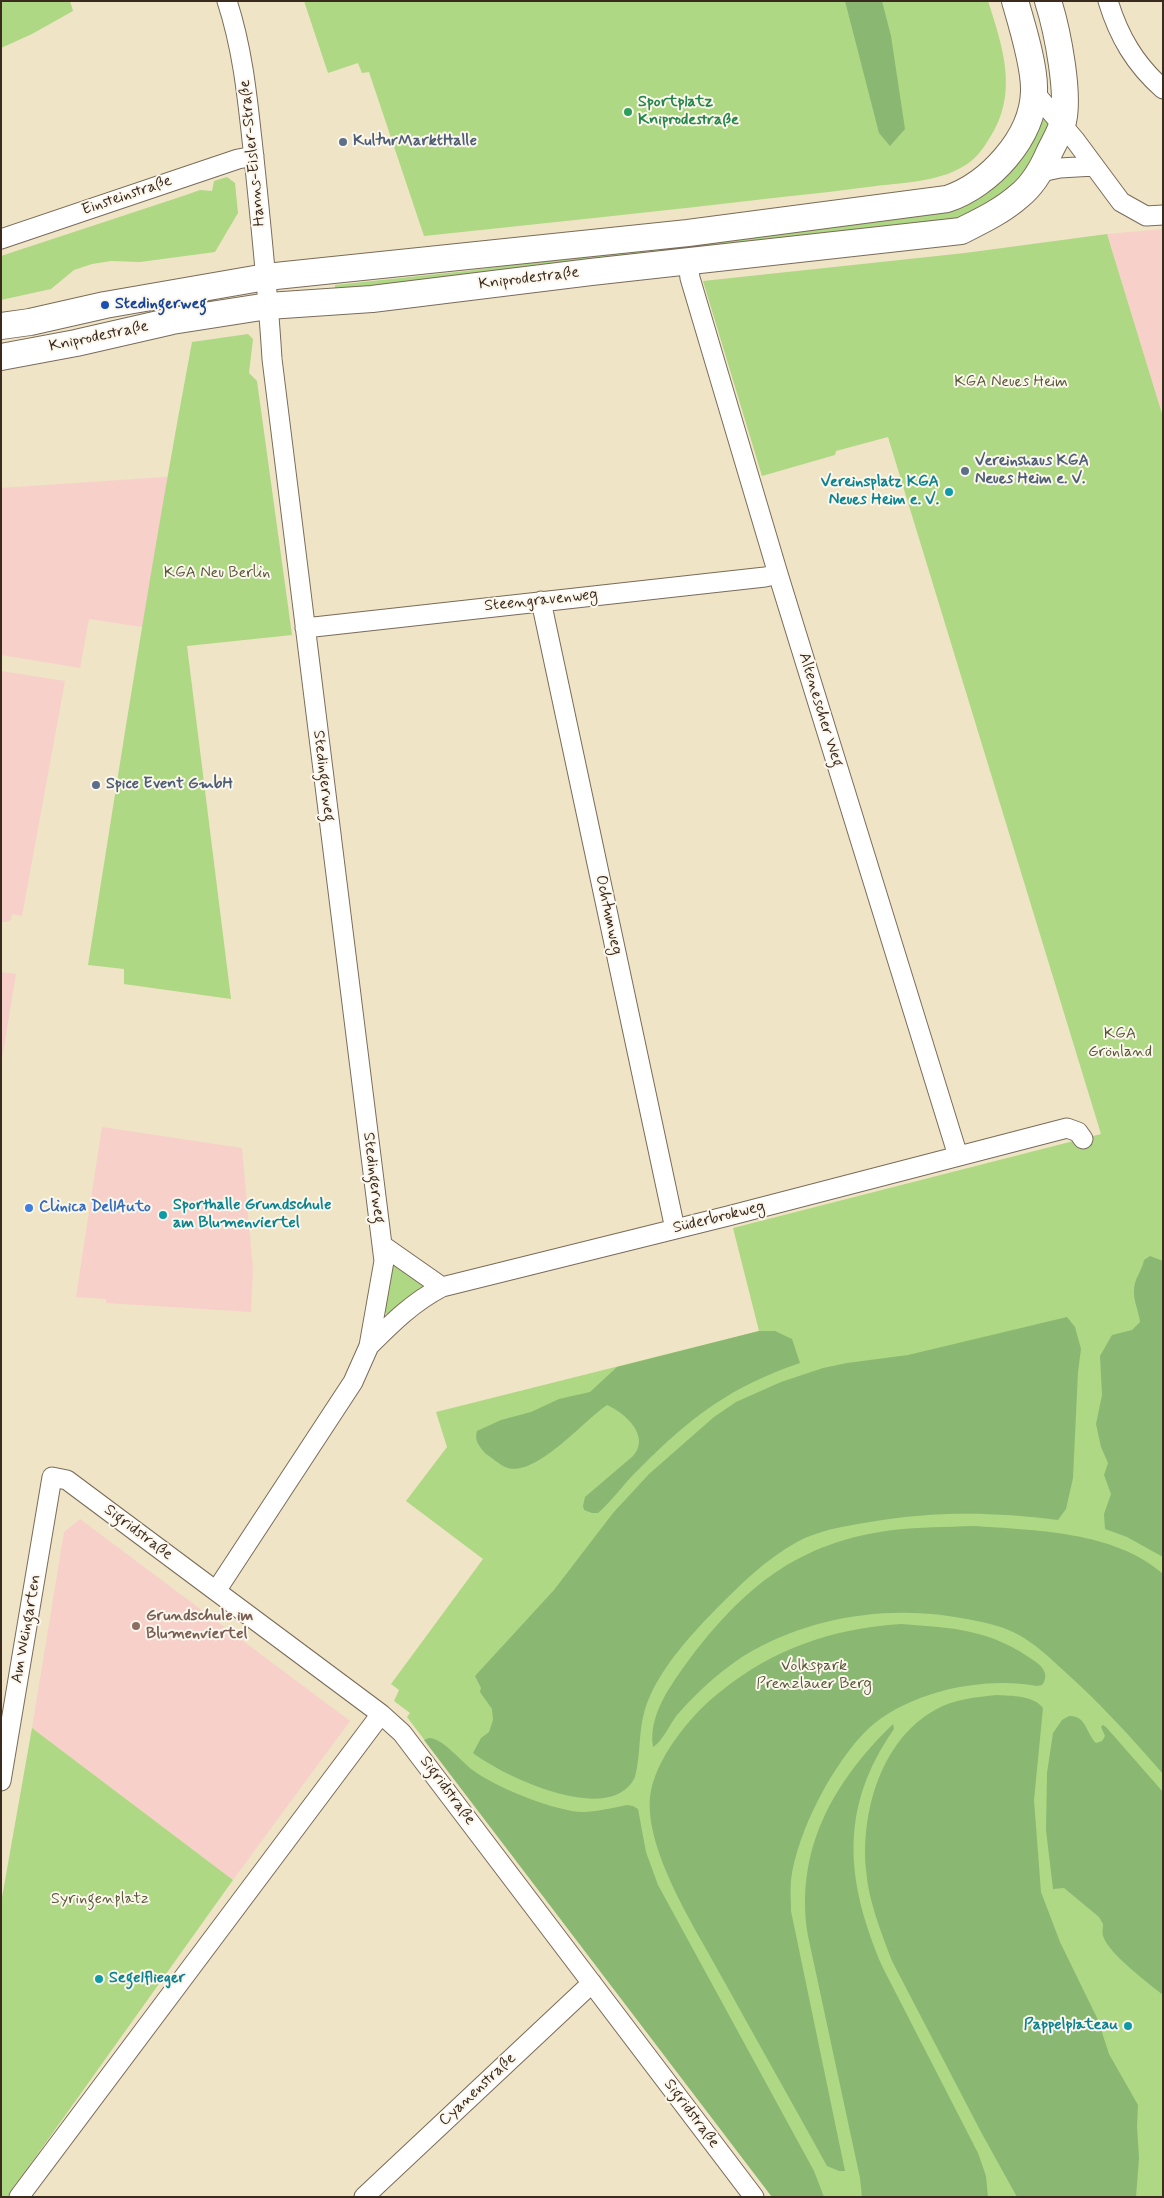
<!DOCTYPE html>
<html>
<head>
<meta charset="utf-8">
<style>
  body { margin:0 }
  #map { position:relative; width:1164px; height:2198px; overflow:hidden; background:#efe4c6; font-family:Mynerve,sans-serif }
  canvas { display:block }
  .frame { position:absolute; inset:0; border:2px solid #3b2a1e; pointer-events:none }
</style>
</head>
<body>
<div id="map">
<canvas width="1164" height="2198"></canvas>
<div class="frame"></div>
</div>
<script>
const context = document.querySelector('canvas').getContext('2d');
context.lineJoin = 'round';
function fill(path, color) {
  context.fillStyle = color;
  context.fill(path, 'evenodd');
}
function trace(path, color, width, dash) {
  context.strokeStyle = color;
  context.lineWidth = width;
  context.lineCap = dash ? 'butt' : 'round';
  context.setLineDash(dash || []);
  context.stroke(path);
}
function write(font, color, halo, rows, align = 'center') {
  context.font = font + ' Mynerve,sans-serif';
  context.lineWidth = 4;
  context.setLineDash([]);
  context.textBaseline = 'middle';
  context.strokeStyle = halo;
  context.fillStyle = color;
  for (const [text, x, y, turn = 0] of rows) {
    context.save();
    context.translate(x, y);
    context.rotate((+turn || 0) * Math.PI / 180);
    context.textAlign = isNaN(turn) ? turn : align;
    if (halo) context.strokeText(text, 0, 0);
    context.fillText(text, 0, 0);
    context.restore();
  }
}
const built = new Path2D(`
  M 1163,229 L 1163,417 L 1107,234 Z
  M 179,476 L 155,629 L 89,619 L 80,668 L 1,655 L 1,488 Z
  M 1,671 L 65,681 L 22,916 L 12,914 L 11,920 L 7,922 L 1,922 Z
  M 1,972 L 16,974 L 1,1065 Z
  M 102,1127 L 242,1148 L 253,1269 L 251,1312 L 106,1303 L 106,1299 L 76,1297 Z
  M 80,1519 L 350,1721 L 233,1880 L 32,1728 L 64,1532 Z`);
const green = new Path2D(`
  M 1,1 L 70,1 L 73,11 L 32,34 L 1,48 Z
  M 304,1 L 988,1 C 1003,48 1019,94 989,139 C 984,147 978,156 970,162 C 943,182 907,182 876,186 C 844,190 813,194 782,197 C 663,211 544,223 424,236 L 369,72 L 362,73 L 358,63 L 328,73 Z
  M 1040,108 L 1051,125 L 1026,173 L 1001,197 L 955,221 L 335,292 L 335,285 L 466,271 L 949,208 Z
  M 227,177 L 235,183 L 238,213 L 215,252 L 140,262 L 111,261 L 92,264 L 74,270 L 51,289 L 1,300 L 1,256 L 186,195 L 200,190 L 212,191 L 214,181 Z
  M 1107,234 L 1163,417 L 1163,2197 L 772,2197 L 407,1717 L 410,1713 L 394,1701 L 399,1690 L 391,1684 L 483,1559 L 406,1501 L 447,1447 L 436,1412 L 759,1331 L 733,1228 L 1101,1134 L 888,437 L 836,451 L 835,455 L 762,476 L 703,281 L 965,253 Z
  M 248,334 L 253,339 L 249,373 L 257,381 L 292,635 L 187,646 L 231,999 L 124,984 L 124,969 L 88,965 C 121,757 153,549 192,342 Z
  M 391,1262 L 425,1286 L 389,1315 L 384,1312 Z
  M 32,1728 L 233,1880 L 7,2197 L 1,2197 L 1,1903 Z`);
const forest = new Path2D(`
  M 845,1 L 882,1 L 891,36 L 905,129 L 890,146 L 879,133 Z
  M 1150,1256 L 1163,1261 L 1163,1557 L 1127,1537 L 1105,1529 L 1104,1514 L 1111,1494 L 1104,1475 L 1108,1463 L 1101,1447 L 1096,1424 L 1102,1395 L 1100,1356 L 1112,1335 L 1132,1330 L 1140,1322 C 1139,1311 1133,1301 1134,1290 C 1134,1279 1142,1271 1144,1260 Z
  M 1067,1317 L 1075,1327 L 1081,1349 L 1078,1372 L 1073,1478 L 1066,1509 L 1058,1520 C 991,1512 937,1511 870,1522 C 845,1526 819,1530 797,1542 C 766,1559 741,1584 716,1609 C 691,1635 665,1663 650,1696 C 637,1724 642,1750 635,1777 C 611,1828 503,1776 473,1753 L 481,1738 L 489,1732 L 493,1720 L 492,1709 L 480,1692 L 481,1688 L 475,1676 L 554,1590 L 613,1513 L 649,1474 L 714,1417 L 736,1402 L 781,1382 L 823,1368 L 847,1363 L 908,1355 Z
  M 759,1331 L 775,1331 L 792,1339 L 800,1363 C 730,1387 692,1416 640,1468 C 625,1482 613,1500 598,1513 L 592,1513 L 584,1510 L 583,1506 L 585,1497 L 633,1456 C 651,1436 625,1413 607,1405 C 584,1420 534,1480 505,1467 C 499,1464 492,1458 486,1454 C 479,1446 474,1441 477,1431 L 501,1420 L 531,1412 L 559,1399 L 590,1392 L 617,1367 Z
  M 973,1526 C 1033,1530 1115,1531 1163,1574 L 1163,1774 C 1131,1737 1099,1702 1063,1670 C 1049,1657 1035,1644 1019,1635 C 1005,1627 988,1623 972,1620 C 898,1604 818,1614 752,1651 C 724,1667 698,1691 677,1715 C 670,1724 662,1742 653,1747 C 648,1715 671,1685 688,1661 C 744,1587 798,1542 893,1530 C 919,1527 947,1527 973,1526 Z
  M 901,1624 C 955,1628 990,1629 1036,1662 C 1044,1668 1049,1676 1042,1685 L 1037,1686 C 984,1676 909,1691 868,1729 C 833,1763 797,1832 791,1880 C 790,1890 791,1901 791,1911 L 845,2171 L 839,2171 L 827,2166 C 793,2104 758,2043 724,1981 C 698,1932 645,1853 650,1797 C 654,1760 691,1714 720,1692 C 774,1648 832,1629 901,1624 Z
  M 997,1695 C 1012,1696 1033,1695 1043,1708 L 1034,1800 L 1041,1892 L 1060,1942 L 1098,2020 L 1109,2054 L 1138,2105 L 1137,2126 L 1139,2158 L 1136,2197 L 1017,2197 L 981,2132 L 892,1961 C 881,1932 868,1900 866,1869 C 861,1812 881,1740 935,1710 C 954,1699 976,1697 997,1695 Z
  M 1069,1716 C 1086,1715 1086,1733 1096,1743 L 1102,1741 L 1105,1736 L 1101,1727 L 1103,1725 L 1106,1727 L 1163,1792 L 1163,1995 C 1148,1983 1109,1954 1103,1936 C 1102,1932 1103,1928 1103,1924 L 1099,1917 L 1064,1888 L 1053,1889 L 1046,1830 L 1047,1773 L 1053,1733 L 1062,1720 Z
  M 893,1724 L 894,1729 C 838,1809 846,1882 883,1968 L 978,2153 L 986,2176 L 988,2197 L 862,2197 L 860,2178 L 808,1936 C 794,1851 833,1782 893,1724 Z
  M 429,1738 C 443,1738 461,1762 474,1771 C 495,1787 559,1813 585,1812 C 599,1811 613,1808 627,1805 L 633,1806 L 638,1809 L 646,1852 L 658,1885 L 814,2171 L 824,2197 L 772,2197 L 424,1740 Z`);
const street = new Path2D(`
  M 1108,1 C 1119,37 1135,64 1163,89
  M 1034,92 L 1075,140 L 1121,202 L 1146,216 L 1163,215
  M 1041,172 L 1060,168 L 1094,166
  M 1,239 L 238,159 L 254,156
  M 688,262 L 690,278 L 778,574 L 958,1156
  M 541,601 L 675,1229
  M 305,628 L 765,577 L 778,574
  M 382,1245 L 442,1287
  M 369,1346 C 392,1323 413,1302 442,1287 L 728,1216 L 1067,1128 L 1078,1132 L 1083,1139
  M 216,1591 L 353,1382 L 369,1346 L 384,1261 L 272,359 C 268,292 261,225 254,158 C 248,105 244,53 227,1
  M 1,1781 L 52,1477 L 67,1480 L 381,1714 L 402,1733 L 754,2197
  M 19,2197 L 381,1714
  M 364,2197 L 592,1983`);
const secondary = new Path2D(`
  M 1,326 L 30,322 L 105,305 L 266,277 L 688,233 L 947,199 C 989,185 1033,138 1034,91 C 1035,67 1022,25 1015,1
  M 1,357 L 76,343 L 172,321 L 268,306 L 372,299 L 591,272 L 961,231 C 981,221 1002,211 1019,196 C 1033,185 1042,169 1049,153 C 1053,144 1059,135 1062,125 C 1071,98 1057,29 1048,1`);
const markers = [
  [628,112,5,"#2e9e5b"],
  [343,142,5,"#5c6f8a"],
  [105,305,5,"#1a4fb4"],
  [965,471,5,"#5c6f8a"],
  [949,492,5,"#0f9aa8"],
  [96,785,5,"#5c6f8a"],
  [29,1208,5,"#3f7fe0"],
  [163,1215,5,"#0f9aa8"],
  [136,1626,5,"#8d6e63"],
  [99,1979,5,"#0f9aa8"],
  [1128,2026,5,"#0f9aa8"]
];
const leisureNames = [
  ["Sportplatz",638,103],
  ["Kniprodestraße",638,121]
];
const serviceNames = [
  ["KulturMarktHalle",353,142],
  ["Vereinshaus KGA",975,462],
  ["Neues Heim e. V.",975,480],
  ["Spice Event GmbH",106,785]
];
const streetNames = [
  ["Hanns-Eisler-Straße",253,153,-96],
  ["Einsteinstraße",127,196,-19],
  ["Kniprodestraße",529,279,-7],
  ["Kniprodestraße",99,337,-12],
  ["Steengravenweg",541,601,-6],
  ["Altenescher Weg",820,710,73],
  ["Stedingerweg",323,776,83],
  ["Ochtumweg",608,915,78],
  ["Stedingerweg",373,1178,83],
  ["Süderbrokweg",719,1218,-14],
  ["Sigridstraße",138,1533,37],
  ["Am Weingarten",27,1629,-80],
  ["Sigridstraße",447,1791,53],
  ["Cyanenstraße",478,2090,-43],
  ["Sigridstraße",691,2114,53]
];
const transitNames = [
  ["Stedingerweg",115,305]
];
const parkNames = [
  ["KGA Neues Heim",1011,383],
  ["KGA Neu Berlin",217,574],
  ["KGA",1120,1035],
  ["Grönland",1120,1053],
  ["Volkspark",814,1667],
  ["Prenzlauer Berg",814,1685],
  ["Syringenplatz",100,1900]
];
const cultureNames = [
  ["Vereinsplatz KGA",939,483],
  ["Neues Heim e. V.",939,501],
  ["Sporthalle Grundschule",173,1206,"left"],
  ["am Blumenviertel",173,1224,"left"],
  ["Segelflieger",109,1979,"left"],
  ["Pappelplateau",1118,2026]
];
const shopNames = [
  ["Clinica DellAuto",39,1208]
];
const educationNames = [
  ["Grundschule im",146,1617],
  ["Blumenviertel",146,1635]
];
fill(built, '#f7d0ca');
fill(green, '#aed884');
fill(forest, '#8ab872');
trace(street, '#7a6b59', 21);
trace(secondary, '#7a6b59', 28);
trace(street, '#fff', 19);
trace(secondary, '#fff', 26);
for (const [x, y, r, color] of markers) {
  const dot = new Path2D();
  dot.arc(x, y, r, 0, 2 * Math.PI);
  context.fillStyle = color;
  context.fill(dot);
  trace(dot, '#fbf7ec', 2);
}
write('bold 16px', '#27864d', '#fbf7ec', leisureNames, 'left');
write('bold 16px', '#4e5e75', '#fbf7ec', serviceNames, 'left');
write('16px', '#3b2a1e', '#fbf7ec', streetNames);
write('bold 16px', '#164399', '#fbf7ec', transitNames, 'left');
write('16px', '#585638', '#fbf7ec', parkNames);
write('bold 16px', '#0d838f', '#fbf7ec', cultureNames, 'right');
write('bold 16px', '#366cbe', '#fbf7ec', shopNames, 'left');
write('bold 16px', '#785e54', '#fbf7ec', educationNames, 'left');
</script>
</body>
</html>
